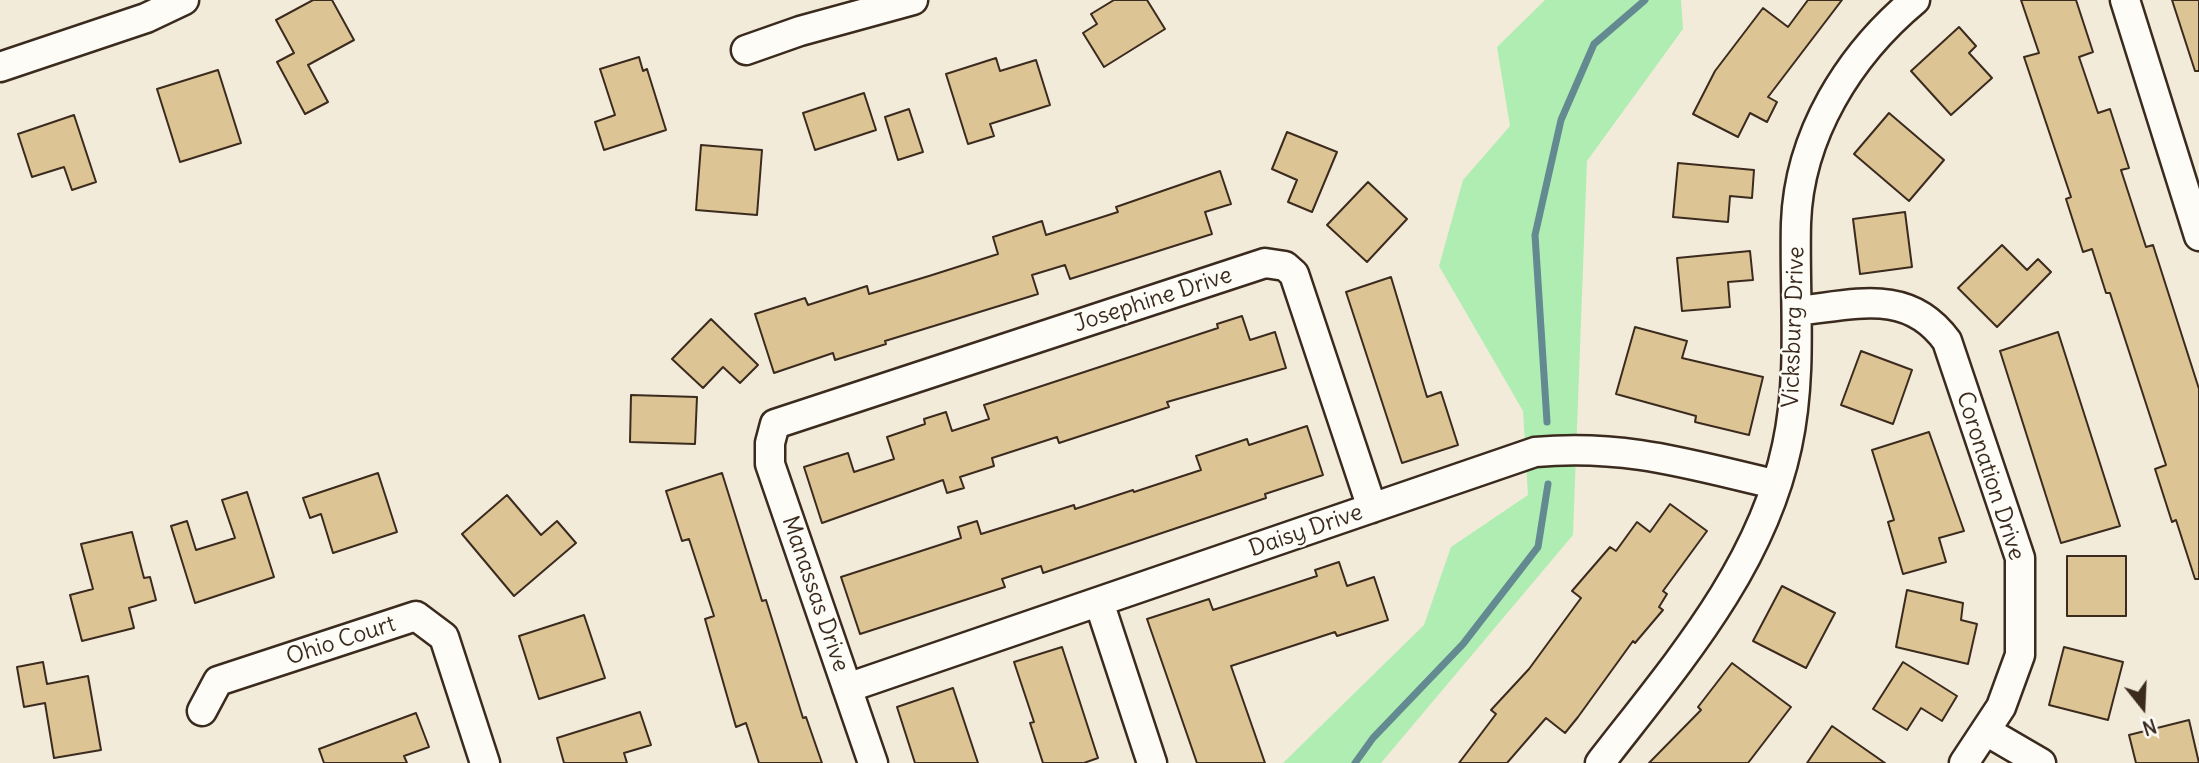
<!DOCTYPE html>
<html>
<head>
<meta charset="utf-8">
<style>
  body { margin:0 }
  #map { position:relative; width:2199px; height:763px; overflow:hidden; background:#f3ebd9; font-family:Delius,sans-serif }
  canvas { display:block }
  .north { position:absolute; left:2108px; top:672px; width:70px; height:70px; -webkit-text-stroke:5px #fdfcf7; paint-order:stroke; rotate:162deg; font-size:19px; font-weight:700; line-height:28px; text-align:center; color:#3b2a1e }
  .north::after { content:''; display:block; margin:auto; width:24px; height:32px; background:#3b2a1e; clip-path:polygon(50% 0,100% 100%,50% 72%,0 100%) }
</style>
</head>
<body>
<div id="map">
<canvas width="2199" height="763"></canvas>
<div class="north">N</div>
</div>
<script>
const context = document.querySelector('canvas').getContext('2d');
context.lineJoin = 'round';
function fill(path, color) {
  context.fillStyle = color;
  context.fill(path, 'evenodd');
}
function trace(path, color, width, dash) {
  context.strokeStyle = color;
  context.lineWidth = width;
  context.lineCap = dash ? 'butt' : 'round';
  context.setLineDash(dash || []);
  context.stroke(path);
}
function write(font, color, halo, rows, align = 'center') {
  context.font = font + ' Delius,sans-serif';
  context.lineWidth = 5;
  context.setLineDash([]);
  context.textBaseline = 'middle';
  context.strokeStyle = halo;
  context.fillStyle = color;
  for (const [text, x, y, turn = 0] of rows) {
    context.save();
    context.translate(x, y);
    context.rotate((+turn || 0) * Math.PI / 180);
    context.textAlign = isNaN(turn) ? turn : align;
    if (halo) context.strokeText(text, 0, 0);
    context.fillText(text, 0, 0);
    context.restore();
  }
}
const green = new Path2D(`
  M 1545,0 L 1681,0 L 1683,29 L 1587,161 L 1573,535 L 1381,763 L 1283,763 L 1424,625 L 1451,547 L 1528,495 L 1523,411 L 1439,266 L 1463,180 L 1510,126 L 1497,47 Z`);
const stream = new Path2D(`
  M 1547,422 L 1535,235 L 1561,120 L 1594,44 L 1645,0
  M 1355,763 L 1373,738 L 1463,644 L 1538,547 L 1548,484`);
const building = new Path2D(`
  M 313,0 L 332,0 L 354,40 L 308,65 L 328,102 L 305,114 L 277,62 L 294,53 L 276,20 Z
  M 1114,0 L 1147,0 L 1165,29 L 1104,67 L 1083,33 L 1097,24 L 1091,14 Z
  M 1808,0 L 1842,0 L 1768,97 L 1777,102 L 1767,122 L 1750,113 L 1738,137 L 1693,114 L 1715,71 L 1763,8 L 1788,27 Z
  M 2021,0 L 2076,0 L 2093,52 L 2079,57 L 2098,113 L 2110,109 L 2129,168 L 2121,170 L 2146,247 L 2153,245 L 2199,389 L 2199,579 L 2195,579 L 2176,520 L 2172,522 L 2155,469 L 2166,465 L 2110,293 L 2106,293 L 2092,249 L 2083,252 L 2066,199 L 2071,197 L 2024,57 L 2039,53 Z
  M 2172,0 L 2199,0 L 2199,71 L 2195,71 Z
  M 1959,27 L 1976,46 L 1969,53 L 1992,78 L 1951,115 L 1911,71 Z
  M 639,57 L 643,71 L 647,69 L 666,130 L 604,150 L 595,122 L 615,115 L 600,69 Z
  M 996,58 L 1000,71 L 1036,60 L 1050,105 L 990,124 L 994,136 L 968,144 L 946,74 Z
  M 218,70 L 241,143 L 180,162 L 157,89 Z
  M 864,93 L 876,130 L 815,150 L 803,113 Z
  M 909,109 L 923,152 L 898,160 L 885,117 Z
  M 1889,113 L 1944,160 L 1909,201 L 1854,154 Z
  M 74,115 L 96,182 L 72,190 L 64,167 L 32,177 L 18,134 Z
  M 1287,132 L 1337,152 L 1312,212 L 1288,202 L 1297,180 L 1272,169 Z
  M 701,145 L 762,150 L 757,215 L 696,210 Z
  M 1678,163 L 1754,170 L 1752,198 L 1730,196 L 1728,222 L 1673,217 Z
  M 1220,171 L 1231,204 L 1205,212 L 1212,234 L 1070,279 L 1065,265 L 1032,275 L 1038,294 L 885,341 L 886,344 L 835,360 L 833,353 L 774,373 L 755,314 L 805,298 L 808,305 L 867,286 L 869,294 L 929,276 L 998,254 L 993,237 L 1042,221 L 1046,235 L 1118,212 L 1116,207 Z
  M 1368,182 L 1407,219 L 1367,262 L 1327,225 Z
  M 1905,212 L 1912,267 L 1860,274 L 1853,219 Z
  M 2002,245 L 2027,270 L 2038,259 L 2051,272 L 1997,327 L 1958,288 Z
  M 1750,251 L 1753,280 L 1728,282 L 1730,307 L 1682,311 L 1677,258 Z
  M 1391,277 L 1427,397 L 1441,392 L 1458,445 L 1402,463 L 1346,292 Z
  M 1242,316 L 1250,340 L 1275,332 L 1286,368 L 1167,402 L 1169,407 L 1059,443 L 1057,437 L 992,458 L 994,466 L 960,477 L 964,488 L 947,493 L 943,480 L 822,523 L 804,467 L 848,453 L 854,472 L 894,459 L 887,437 L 925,424 L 924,419 L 946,412 L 952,431 L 989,419 L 984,405 L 1218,328 L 1217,324 Z
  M 711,319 L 758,365 L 740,383 L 723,367 L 703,388 L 672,359 Z
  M 1635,327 L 1687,341 L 1682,358 L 1763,377 L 1749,435 L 1695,422 L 1696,416 L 1616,394 Z
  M 2058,332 L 2120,526 L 2061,543 L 2000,351 Z
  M 1861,351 L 1912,370 L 1893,424 L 1841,405 Z
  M 631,395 L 697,397 L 695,444 L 630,442 Z
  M 1307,426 L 1323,475 L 1265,494 L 1266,498 L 1043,573 L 1041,566 L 1002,579 L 1005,587 L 860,634 L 841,577 L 961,538 L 958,527 L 977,521 L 981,534 L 1074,505 L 1075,509 L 1133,490 L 1134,492 L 1201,470 L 1196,456 L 1247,439 L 1249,445 Z
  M 1929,432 L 1964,531 L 1939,538 L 1946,562 L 1903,574 L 1888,522 L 1894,520 L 1872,450 Z
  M 378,473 L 397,532 L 333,553 L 321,514 L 310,518 L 303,498 Z
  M 722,473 L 762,601 L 766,600 L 803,718 L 806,717 L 822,763 L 759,763 L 746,723 L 736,727 L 705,619 L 714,616 L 689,539 L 682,541 L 666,491 Z
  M 247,492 L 274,577 L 195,603 L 171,526 L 187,521 L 196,550 L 235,538 L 222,500 Z
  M 507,495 L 541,535 L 557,521 L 576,543 L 514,596 L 462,534 Z
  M 1670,504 L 1707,531 L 1663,591 L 1667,594 L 1659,607 L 1663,610 L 1635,643 L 1633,641 L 1578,717 L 1565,733 L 1546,718 L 1507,763 L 1459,763 L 1496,714 L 1491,710 L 1529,669 L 1581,598 L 1572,591 L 1610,547 L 1616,551 L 1637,522 L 1650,532 Z
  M 132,532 L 144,578 L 150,577 L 156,600 L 129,608 L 134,628 L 82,641 L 70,595 L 93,589 L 81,544 Z
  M 2067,556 L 2126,556 L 2126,616 L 2067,616 Z
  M 1339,562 L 1347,586 L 1374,577 L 1388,620 L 1337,636 L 1335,632 L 1231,666 L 1265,763 L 1197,763 L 1147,619 L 1209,599 L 1213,610 L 1317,576 L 1315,570 Z
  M 1782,586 L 1835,613 L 1806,668 L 1753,641 Z
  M 1907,590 L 1963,603 L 1961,620 L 1977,624 L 1968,664 L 1896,647 Z
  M 584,615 L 605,678 L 539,699 L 519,636 Z
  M 1062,647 L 1098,758 L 1084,763 L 1043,763 L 1030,723 L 1034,722 L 1014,662 Z
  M 2064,647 L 2123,662 L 2108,720 L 2049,705 Z
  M 43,662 L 47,684 L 88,676 L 101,750 L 54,758 L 45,703 L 24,707 L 17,667 Z
  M 1903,662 L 1957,696 L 1942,721 L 1921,708 L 1907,730 L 1873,709 Z
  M 1732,663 L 1791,707 L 1748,763 L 1649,763 L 1701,710 L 1698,707 Z
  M 953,688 L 978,763 L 915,763 L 897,707 Z
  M 640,712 L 651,745 L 624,753 L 627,763 L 564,763 L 557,738 Z
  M 416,713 L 429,747 L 404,756 L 407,763 L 324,763 L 319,749 Z
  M 2189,720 L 2199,763 L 2136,763 L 2129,735 Z
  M 1832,726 L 1885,763 L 1807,763 Z`);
const minor = new Path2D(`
  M 2125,0 L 2199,236
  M 746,50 L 800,31 L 913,0
  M 0,67 L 146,18 L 184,0
  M 1797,311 C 1854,305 1908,287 1947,341 L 2020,558 L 2020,655 L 2001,707 L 1964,763
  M 1099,602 L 1152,763
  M 847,688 L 1535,452 C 1625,444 1688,464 1774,484
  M 202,711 L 218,681 L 416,616 L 444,637 L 485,763
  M 1986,731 L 2041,763
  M 873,763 L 770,464 L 770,443 L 775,424 L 1265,263 L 1285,266 L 1294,274 L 1372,508
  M 1600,763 C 1675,666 1761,569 1787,446 C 1803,372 1794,297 1796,223 C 1799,135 1849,55 1915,0`);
const streetNames = [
  ["Josephine Drive",1153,300,-18],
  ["Vicksburg Drive",1794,327,-88],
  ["Coronation Drive",1990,476,72],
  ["Daisy Drive",1306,531,-19],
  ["Manassas Drive",815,594,71],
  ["Ohio Court",341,641,-18]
];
fill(green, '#b0edb3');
trace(stream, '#638991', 7);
fill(building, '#ddc494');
trace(building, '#3b2a1e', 2);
trace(minor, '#3b2a1e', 33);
trace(minor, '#fdfcf7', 28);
write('23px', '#3b2a1e', '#fdfcf7', streetNames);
</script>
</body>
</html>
